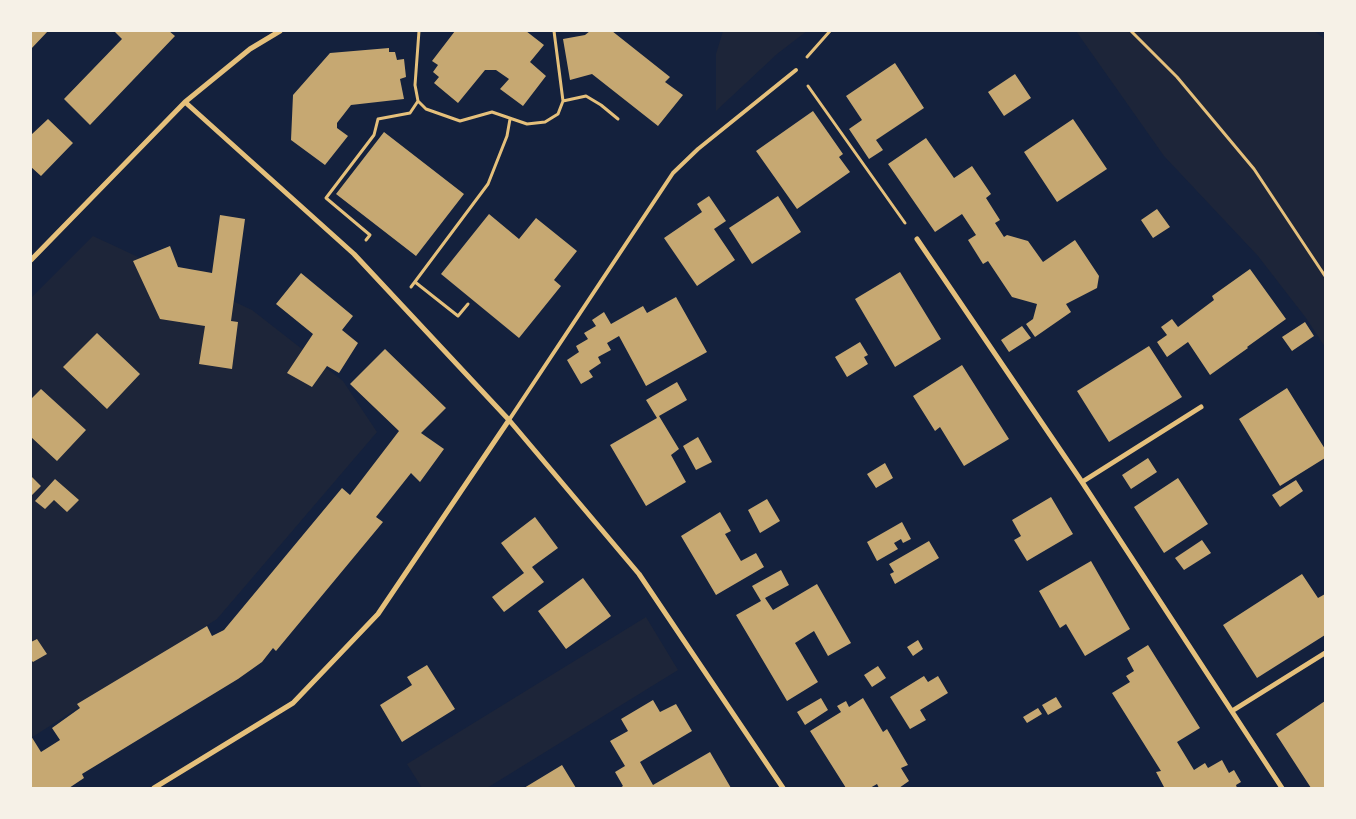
<!DOCTYPE html>
<html>
<head>
<meta charset="utf-8">
<style>
  body { margin:0 }
  #map { position:relative; width:1356px; height:819px; overflow:hidden; background:#14213d; font-family:"Work Sans",sans-serif }
  canvas { display:block }
  .frame { position:absolute; inset:0; border:32px solid #f6f1e7; pointer-events:none }
</style>
</head>
<body>
<div id="map">
<canvas width="1356" height="819"></canvas>
<div class="frame"></div>
</div>
<script>
const context = document.querySelector('canvas').getContext('2d');
context.lineJoin = 'round';
function fill(path, color) {
  context.fillStyle = color;
  context.fill(path, 'evenodd');
}
function trace(path, color, width, dash) {
  context.strokeStyle = color;
  context.lineWidth = width;
  context.lineCap = dash ? 'butt' : 'round';
  context.setLineDash(dash || []);
  context.stroke(path);
}
const green = new Path2D(`
  M 723,31 L 807,31 L 777,54 L 716,111 L 716,54 Z
  M 1076,31 L 1314,31 L 1325,39 L 1325,347 L 1306,318 L 1258,256 L 1164,156 Z
  M 93,236 L 252,310 L 343,381 L 377,432 L 217,619 L 31,738 L 31,298 Z
  M 646,617 L 678,670 L 487,788 L 422,788 L 407,764 Z`);
const building = new Path2D(`
  M 31,31 L 48,31 L 31,49 Z
  M 114,31 L 169,31 L 175,36 L 90,125 L 64,99 L 122,39 Z
  M 455,31 L 526,31 L 544,45 L 530,62 L 546,76 L 523,106 L 500,89 L 509,79 L 496,70 L 485,70 L 458,103 L 434,83 L 439,77 L 433,72 L 438,65 L 432,61 Z
  M 590,31 L 612,31 L 670,77 L 665,82 L 683,95 L 658,126 L 592,74 L 570,80 L 563,39 L 585,35 Z
  M 389,48 L 389,52 L 395,52 L 397,60 L 404,59 L 406,77 L 400,79 L 404,99 L 351,105 L 337,123 L 337,128 L 348,136 L 325,165 L 291,140 L 293,95 L 330,53 Z
  M 895,63 L 924,108 L 876,140 L 883,150 L 869,159 L 849,129 L 862,120 L 846,96 Z
  M 1015,74 L 1031,98 L 1004,116 L 988,92 Z
  M 813,111 L 843,154 L 839,157 L 850,172 L 797,209 L 756,151 Z
  M 48,119 L 73,143 L 41,176 L 31,167 L 31,135 Z
  M 1073,119 L 1107,169 L 1057,202 L 1024,152 Z
  M 384,132 L 464,194 L 416,256 L 336,194 Z
  M 926,138 L 954,178 L 972,166 L 991,194 L 986,198 L 1000,220 L 995,223 L 1004,237 L 1007,235 L 1028,241 L 1043,262 L 1075,240 L 1099,276 L 1097,288 L 1066,304 L 1071,312 L 1035,337 L 1026,324 L 1033,319 L 1037,304 L 1012,297 L 988,261 L 983,264 L 968,240 L 976,235 L 962,214 L 935,232 L 888,164 Z
  M 709,196 L 726,221 L 714,229 L 735,260 L 697,286 L 664,238 L 702,212 L 697,204 Z
  M 778,196 L 801,232 L 752,264 L 729,228 Z
  M 1157,209 L 1170,227 L 1153,238 L 1141,220 Z
  M 489,214 L 519,239 L 536,218 L 577,251 L 554,280 L 561,286 L 519,338 L 441,274 Z
  M 220,215 L 245,219 L 231,321 L 238,322 L 232,369 L 199,364 L 205,326 L 160,319 L 133,261 L 170,246 L 178,267 L 212,273 Z
  M 1250,269 L 1286,319 L 1247,347 L 1248,348 L 1210,375 L 1188,342 L 1167,357 L 1157,342 L 1167,335 L 1161,327 L 1172,319 L 1178,327 L 1214,300 L 1212,296 Z
  M 900,272 L 941,339 L 895,367 L 855,299 Z
  M 301,273 L 353,316 L 342,330 L 358,343 L 339,373 L 327,366 L 312,387 L 287,373 L 313,334 L 276,304 Z
  M 676,297 L 707,352 L 646,386 L 619,336 L 607,343 L 611,350 L 598,357 L 601,363 L 589,371 L 593,377 L 581,384 L 567,360 L 579,352 L 576,346 L 588,339 L 584,333 L 596,326 L 592,320 L 604,312 L 611,324 L 643,306 L 647,313 Z
  M 1305,322 L 1314,336 L 1292,351 L 1282,337 Z
  M 1022,326 L 1031,338 L 1009,352 L 1001,340 Z
  M 97,333 L 140,374 L 107,409 L 63,367 Z
  M 860,342 L 868,355 L 864,357 L 868,364 L 847,377 L 835,357 Z
  M 1149,346 L 1182,397 L 1109,442 L 1077,391 Z
  M 385,349 L 446,408 L 421,433 L 444,449 L 420,482 L 411,473 L 376,517 L 383,522 L 276,651 L 273,648 L 262,662 L 238,679 L 82,774 L 84,778 L 69,788 L 31,788 L 31,736 L 41,752 L 60,740 L 52,728 L 80,708 L 77,704 L 207,626 L 212,636 L 224,630 L 342,488 L 350,495 L 399,431 L 350,384 Z
  M 962,365 L 1009,439 L 964,466 L 940,427 L 935,431 L 913,396 Z
  M 677,382 L 687,400 L 659,416 L 679,449 L 671,455 L 686,482 L 646,506 L 610,445 L 657,418 L 646,400 Z
  M 1287,388 L 1325,449 L 1325,458 L 1280,486 L 1239,419 Z
  M 41,389 L 86,430 L 57,461 L 31,437 L 31,399 Z
  M 698,437 L 712,462 L 696,470 L 683,446 Z
  M 1148,458 L 1157,472 L 1131,489 L 1122,475 Z
  M 885,463 L 893,478 L 876,488 L 867,474 Z
  M 31,476 L 41,486 L 31,496 Z
  M 1178,478 L 1208,524 L 1164,553 L 1134,507 Z
  M 55,479 L 79,500 L 67,512 L 54,500 L 45,509 L 35,501 Z
  M 1296,480 L 1303,491 L 1280,507 L 1272,495 Z
  M 1051,497 L 1073,534 L 1027,561 L 1014,540 L 1021,536 L 1012,520 Z
  M 767,499 L 780,521 L 760,533 L 748,510 Z
  M 720,512 L 731,531 L 725,534 L 741,561 L 756,553 L 764,567 L 716,595 L 681,536 Z
  M 535,517 L 558,548 L 532,567 L 544,582 L 504,612 L 492,597 L 524,573 L 501,543 Z
  M 902,522 L 911,539 L 903,543 L 901,539 L 894,543 L 898,549 L 877,561 L 867,542 Z
  M 1202,540 L 1211,553 L 1184,570 L 1175,558 Z
  M 929,541 L 939,558 L 895,584 L 890,574 L 894,572 L 889,564 Z
  M 1091,561 L 1130,629 L 1085,656 L 1066,624 L 1060,628 L 1039,591 Z
  M 781,570 L 789,585 L 765,598 L 773,610 L 817,584 L 851,643 L 828,656 L 814,631 L 795,643 L 818,682 L 787,701 L 736,615 L 761,601 L 752,586 Z
  M 1302,574 L 1318,598 L 1325,594 L 1325,635 L 1257,678 L 1223,625 Z
  M 583,578 L 611,616 L 566,649 L 538,611 Z
  M 37,639 L 47,654 L 33,662 L 31,660 L 31,642 Z
  M 918,640 L 923,649 L 913,656 L 907,647 Z
  M 1148,645 L 1200,728 L 1177,742 L 1194,770 L 1205,763 L 1208,768 L 1222,760 L 1229,773 L 1234,770 L 1241,782 L 1236,785 L 1237,788 L 1162,788 L 1164,787 L 1156,772 L 1161,771 L 1112,693 L 1130,682 L 1126,676 L 1134,671 L 1127,658 Z
  M 427,665 L 455,709 L 402,742 L 380,705 L 412,685 L 407,677 Z
  M 878,666 L 886,678 L 872,687 L 864,675 Z
  M 924,676 L 928,682 L 938,676 L 948,693 L 920,710 L 926,720 L 910,729 L 890,697 Z
  M 1056,697 L 1062,707 L 1048,715 L 1042,705 Z
  M 821,698 L 828,710 L 805,725 L 797,712 Z
  M 863,698 L 883,732 L 887,729 L 908,765 L 901,768 L 909,781 L 899,788 L 879,788 L 877,784 L 870,788 L 846,788 L 810,731 L 841,712 L 837,706 L 846,701 L 849,707 Z
  M 653,700 L 660,712 L 676,704 L 692,731 L 640,762 L 653,785 L 710,752 L 731,788 L 620,788 L 623,786 L 615,772 L 625,766 L 610,741 L 628,731 L 621,719 Z
  M 1325,701 L 1325,788 L 1311,788 L 1276,734 Z
  M 1038,708 L 1042,714 L 1027,723 L 1023,717 Z
  M 562,765 L 576,788 L 524,788 Z`);
const path = new Path2D(`
  M 419,31 L 415,85 L 418,101 L 426,109 L 460,121 L 492,112 L 527,124 L 545,122 L 558,114 L 563,101 L 554,31
  M 1131,31 L 1177,77 L 1254,169 L 1325,276
  M 807,57 L 830,31
  M 808,86 L 905,223
  M 563,101 L 586,96 L 601,105 L 618,119
  M 366,240 L 370,235 L 326,198 L 374,135 L 378,119 L 410,113 L 418,101
  M 415,282 L 458,316 L 468,304
  M 411,287 L 488,184 L 507,136 L 510,119`);
const service = new Path2D(`
  M 509,420 L 673,173 L 698,149 L 796,70`);
const minor = new Path2D(`
  M 185,102 L 354,254 L 509,420 L 639,574 L 783,788
  M 917,239 L 1082,482 L 1282,788
  M 31,260 L 185,102 L 250,49 L 280,31
  M 1082,482 L 1201,407
  M 1232,711 L 1325,653
  M 154,788 L 293,703 L 378,614 L 509,420`);
fill(green, '#1d2539');
fill(building, '#c6a872');
trace(path, '#e5c07b', 3);
trace(service, '#e5c07b', 4);
trace(minor, '#e5c07b', 5);
</script>
</body>
</html>
